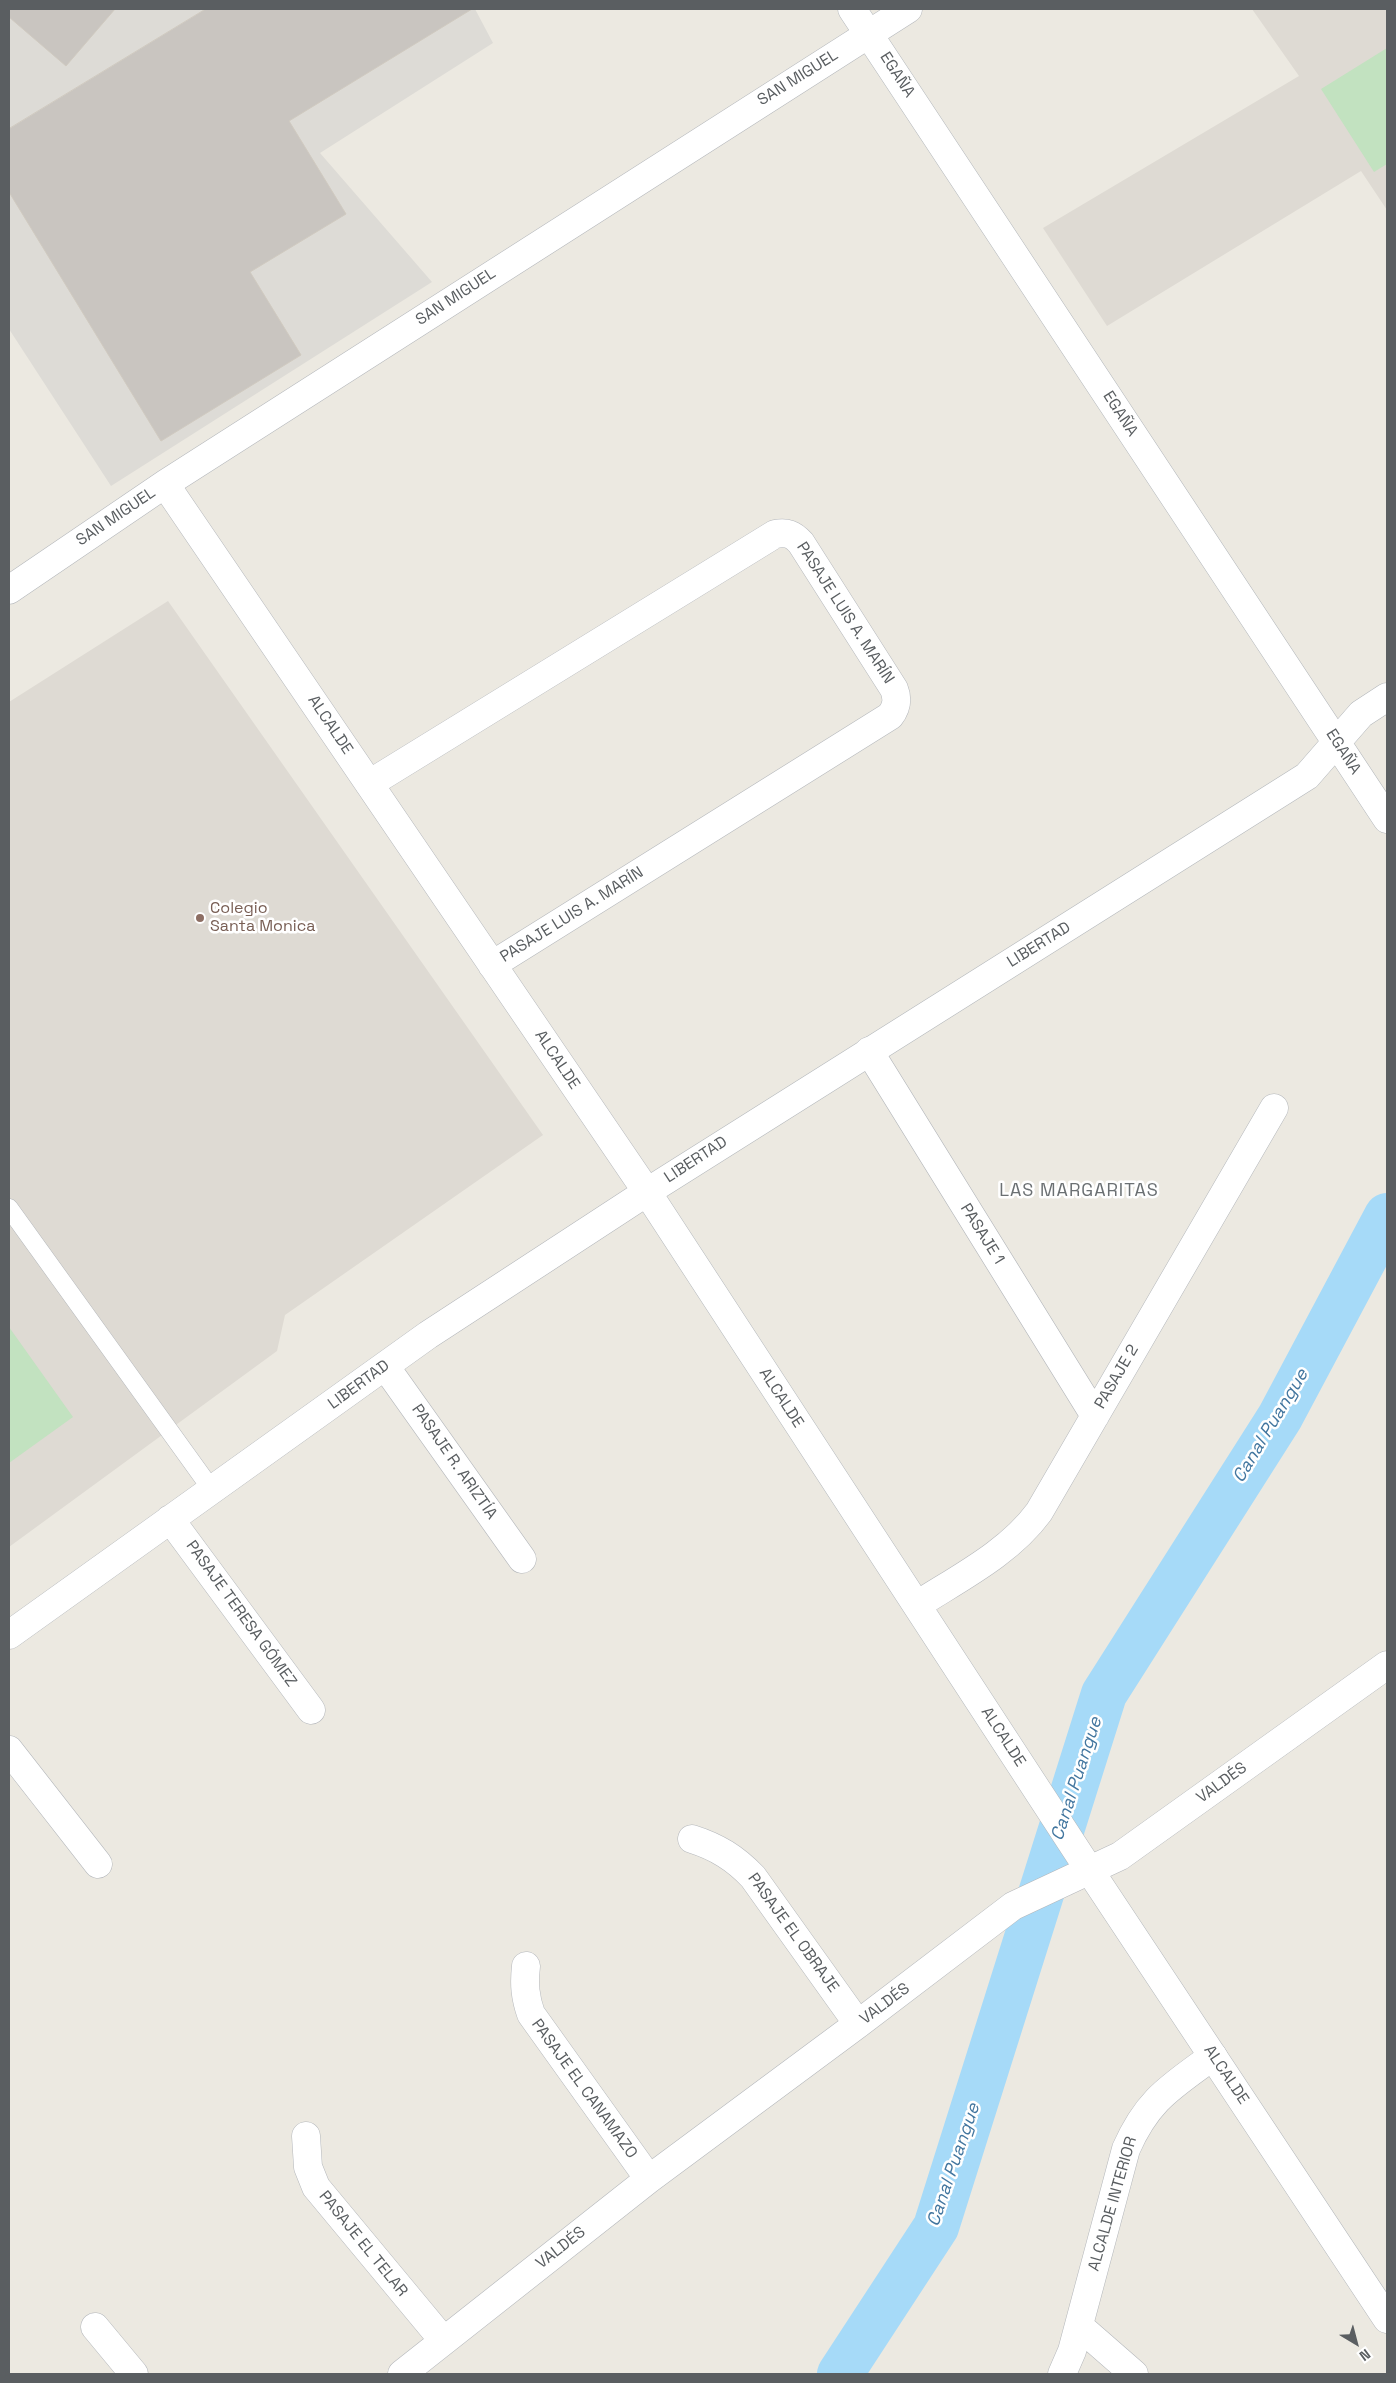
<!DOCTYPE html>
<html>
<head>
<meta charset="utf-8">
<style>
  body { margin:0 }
  #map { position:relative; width:1396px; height:2383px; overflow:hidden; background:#ece9e1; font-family:"Space Grotesk",sans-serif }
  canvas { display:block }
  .frame { position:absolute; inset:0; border:10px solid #5a5e61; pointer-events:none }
  .north { position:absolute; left:1331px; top:2318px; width:50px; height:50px; -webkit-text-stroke:4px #fff; paint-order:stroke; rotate:143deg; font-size:14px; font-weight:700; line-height:20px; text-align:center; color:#5a5e61 }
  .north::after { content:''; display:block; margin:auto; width:18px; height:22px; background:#5a5e61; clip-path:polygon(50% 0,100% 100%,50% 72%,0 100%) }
</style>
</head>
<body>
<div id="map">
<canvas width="1396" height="2383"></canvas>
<div class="frame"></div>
<div class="north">N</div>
</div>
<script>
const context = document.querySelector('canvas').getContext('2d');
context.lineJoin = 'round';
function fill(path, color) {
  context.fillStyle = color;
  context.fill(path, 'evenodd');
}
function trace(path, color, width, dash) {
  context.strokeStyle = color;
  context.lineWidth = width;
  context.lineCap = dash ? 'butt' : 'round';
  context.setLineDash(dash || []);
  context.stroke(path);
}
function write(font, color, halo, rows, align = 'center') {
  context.font = font + ' "Space Grotesk",sans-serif';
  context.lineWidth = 5;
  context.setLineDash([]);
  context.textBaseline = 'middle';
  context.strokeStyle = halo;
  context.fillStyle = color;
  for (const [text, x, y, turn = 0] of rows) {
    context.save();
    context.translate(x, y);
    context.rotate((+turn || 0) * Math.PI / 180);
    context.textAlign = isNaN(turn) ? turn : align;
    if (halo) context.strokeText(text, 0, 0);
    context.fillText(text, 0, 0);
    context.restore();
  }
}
const industrial = new Path2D(`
  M 9,9 L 475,9 L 493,43 L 320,153 L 432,282 L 111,486 L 9,329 Z`);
const education = new Path2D(`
  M 1252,9 L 1387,9 L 1387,210 L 1361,171 L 1107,326 L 1043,228 L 1299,76 Z
  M 168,601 L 543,1135 L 285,1315 L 277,1351 L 9,1547 L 9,702 Z`);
const green = new Path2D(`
  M 1387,48 L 1387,164 L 1374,172 L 1321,89 Z
  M 9,1327 L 73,1417 L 9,1463 Z`);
const canal = new Path2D(`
  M 840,2374 L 936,2227 L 1104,1694 L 1280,1417 L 1387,1216`);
const building = new Path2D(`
  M 9,9 L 115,9 L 66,66 L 9,17 Z
  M 206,9 L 472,9 L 289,121 L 346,214 L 250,272 L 301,355 L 161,441 L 9,192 L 9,129 Z`);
const lane = new Path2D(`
  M 9,1208 L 212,1490`);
const street = new Path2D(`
  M 9,590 L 165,484 L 908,9
  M 369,784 L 775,534 C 787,532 793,534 801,543 L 894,689 C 898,699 897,707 890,716 L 492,965
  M 869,1051 L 1095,1416
  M 385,1366 L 522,1559
  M 170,1519 L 311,1710
  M 917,1605 C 959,1578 1009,1553 1039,1512 L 1274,1108
  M 9,1635 L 428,1335 L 647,1192 L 165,484
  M 9,1750 L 98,1864
  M 692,1839 C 717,1847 735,1858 753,1877 L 858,2024
  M 526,1966 C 524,1984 525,1997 531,2014 L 649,2179
  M 306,2136 L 308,2167 L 316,2187 L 443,2340
  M 1079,2326 L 1134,2374
  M 95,2327 L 134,2374
  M 402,2374 L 649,2179 L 858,2024 L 1013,1906 L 1120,1856 L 1387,1665
  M 1062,2374 L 1072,2351 L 1126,2149 C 1148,2099 1171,2087 1213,2056`);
const secondary = new Path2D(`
  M 852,9 L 1387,819
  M 1387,697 L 1361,714 L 1307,776 L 647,1192 L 1090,1871 L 1387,2319`);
const markers = [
  [200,918,5,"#8d6e63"]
];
const streetNames = [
  ["EGAÑA",897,75,57],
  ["SAN MIGUEL",798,78,-32],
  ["SAN MIGUEL",456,297,-33],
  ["EGAÑA",1120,414,57],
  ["SAN MIGUEL",116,517,-34],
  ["PASAJE LUIS A. MARÍN",845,613,57],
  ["ALCALDE",330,725,56],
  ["EGAÑA",1343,752,57],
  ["PASAJE LUIS A. MARÍN",572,915,-32],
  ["LIBERTAD",1039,945,-32],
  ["ALCALDE",557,1060,56],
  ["LIBERTAD",696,1160,-33],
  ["PASAJE 1",982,1234,58],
  ["PASAJE 2",1117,1377,-60],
  ["LIBERTAD",359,1385,-36],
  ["ALCALDE",781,1398,57],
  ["PASAJE R. ARIZTÍA",454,1462,55],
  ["PASAJE TERESA GÓMEZ",241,1614,54],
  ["ALCALDE",1003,1737,57],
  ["VALDÉS",1222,1783,-36],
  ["PASAJE EL OBRAJE",793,1933,54],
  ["VALDÉS",885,2004,-37],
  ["ALCALDE",1226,2075,56],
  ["PASAJE EL CANAMAZO",584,2089,54],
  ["ALCALDE INTERIOR",1113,2204,-74],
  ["PASAJE EL TELAR",363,2244,51],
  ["VALDÉS",561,2248,-38]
];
const educationNames = [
  ["Colegio",210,909],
  ["Santa Monica",210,927]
];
const neighbourhoodNames = [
  ["LAS MARGARITAS",1079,1191]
];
const waterNames = [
  ["Canal Puangue",1271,1426,-59],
  ["Canal Puangue",1077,1779,-72],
  ["Canal Puangue",954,2165,-71]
];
fill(industrial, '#dddbd6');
fill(education, '#dedad3');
fill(green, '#c2e2c0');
trace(canal, '#a6daf8', 46);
fill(building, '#c9c5c0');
trace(building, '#d0cac0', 1);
trace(lane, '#b4b7bb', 19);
trace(street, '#b4b7bb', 29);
trace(secondary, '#b3b7bb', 29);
trace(lane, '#fff', 18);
trace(street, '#fff', 28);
trace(secondary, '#fff', 28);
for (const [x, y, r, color] of markers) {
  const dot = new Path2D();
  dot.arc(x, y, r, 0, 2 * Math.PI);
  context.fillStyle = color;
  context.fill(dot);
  trace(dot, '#fff', 2);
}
write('16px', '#5a5e61', '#fff', streetNames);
write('16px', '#785e54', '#fff', educationNames, 'left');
context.letterSpacing = '1px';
write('18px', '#6b7073', '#fff', neighbourhoodNames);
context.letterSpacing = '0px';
write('italic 18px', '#42769f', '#fff', waterNames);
</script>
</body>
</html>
